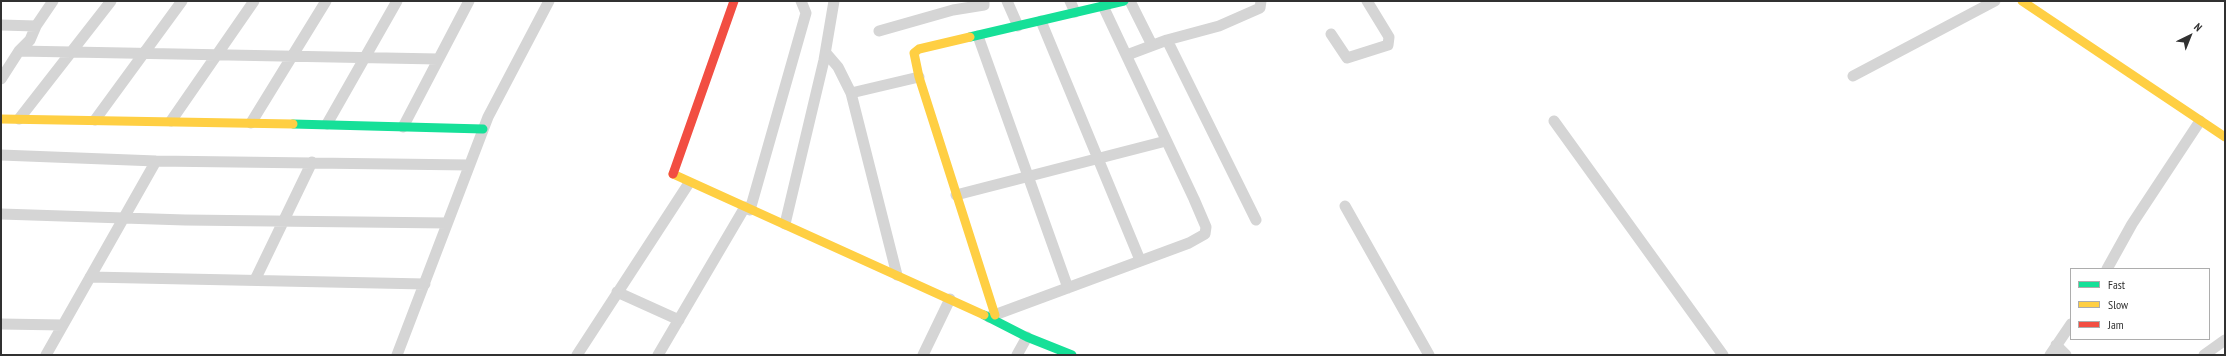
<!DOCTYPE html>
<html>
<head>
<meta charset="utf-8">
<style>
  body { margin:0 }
  #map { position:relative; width:2226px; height:356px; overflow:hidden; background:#fff; font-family:"PT Sans Narrow",sans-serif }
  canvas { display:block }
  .frame { position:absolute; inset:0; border:2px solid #313131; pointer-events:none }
  .legend { position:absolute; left:2070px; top:268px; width:140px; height:72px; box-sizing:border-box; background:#fff; border:1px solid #adadad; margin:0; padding:5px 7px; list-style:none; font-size:12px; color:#313131 }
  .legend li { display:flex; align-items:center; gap:8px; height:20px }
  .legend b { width:20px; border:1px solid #adadad }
  .north { position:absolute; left:2170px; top:16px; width:40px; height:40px; -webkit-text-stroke:3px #fff; paint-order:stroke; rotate:43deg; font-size:11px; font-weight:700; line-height:16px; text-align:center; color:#313131 }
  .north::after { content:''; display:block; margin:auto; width:14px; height:18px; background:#313131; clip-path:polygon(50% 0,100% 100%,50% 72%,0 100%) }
</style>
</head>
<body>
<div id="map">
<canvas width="2226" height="356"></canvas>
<div class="frame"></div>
<ul class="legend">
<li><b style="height:5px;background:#16e098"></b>Fast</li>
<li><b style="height:5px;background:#ffcf43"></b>Slow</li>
<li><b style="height:5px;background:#f24e42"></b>Jam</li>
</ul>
<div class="north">N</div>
</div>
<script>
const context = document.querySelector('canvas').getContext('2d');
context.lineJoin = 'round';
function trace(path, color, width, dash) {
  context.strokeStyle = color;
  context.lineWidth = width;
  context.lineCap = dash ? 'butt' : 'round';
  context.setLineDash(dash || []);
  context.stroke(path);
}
const street = new Path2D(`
  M 1007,1 L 1018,26
  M 1070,1 L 1075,12
  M 1130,1 L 1152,45
  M 1041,21 L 1140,260
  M 1,25 L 36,26
  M 879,31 L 953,10 L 984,5 L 984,1
  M 1331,34 L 1347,58 L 1388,45 L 1389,37 L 1367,1
  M 978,36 L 1068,288
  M 1167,40 L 1256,220
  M 19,51 L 438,59
  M 826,53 L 838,67 L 851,93
  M 1127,55 L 1167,40 L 1219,26 L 1260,8 L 1261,1
  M 1853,76 L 1995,1
  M 1,79 L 19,51 L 30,40 L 36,26 L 53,1
  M 19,119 L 111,1
  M 95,120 L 182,1
  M 171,121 L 254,1
  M 1554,121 L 1723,355
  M 251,123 L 326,1
  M 327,124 L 397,1
  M 403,127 L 469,1
  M 1,155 L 156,161 L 469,165
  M 956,195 L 1166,141
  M 1345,206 L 1429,355
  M 750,210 L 806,13 L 801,1
  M 1,214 L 185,220 L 447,223
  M 785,224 L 824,60 L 834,1
  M 2107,269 L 2132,224 L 2200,121
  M 897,275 L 851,93 L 919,77
  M 90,277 L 425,284
  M 255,280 L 312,162
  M 617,292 L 679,320
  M 989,317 L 1189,243 L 1205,234 L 1206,227 L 1194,199 L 1103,6
  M 1,324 L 63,325
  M 2056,345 L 2066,355
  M 46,355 L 156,161
  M 397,355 L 488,117 L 549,1
  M 577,355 L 689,183
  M 658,355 L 745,207
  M 923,355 L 950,299
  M 1017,355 L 1027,337
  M 2050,355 L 2071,324
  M 2204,355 L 2225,340`);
const fast = new Path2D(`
  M 970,37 L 1124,1
  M 293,124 L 483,129
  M 984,315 L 1027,337 L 1072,355`);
const slow = new Path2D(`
  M 2022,1 L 2225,137
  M 970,37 L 919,49 L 914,53 L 919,77 L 995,315
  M 1,119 L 293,124
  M 673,174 L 984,315`);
const jam = new Path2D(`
  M 673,174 L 734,1`);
trace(street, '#d5d5d5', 11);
trace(fast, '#16e098', 9);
trace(slow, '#ffcf43', 9);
trace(jam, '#f24e42', 9);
</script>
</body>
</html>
